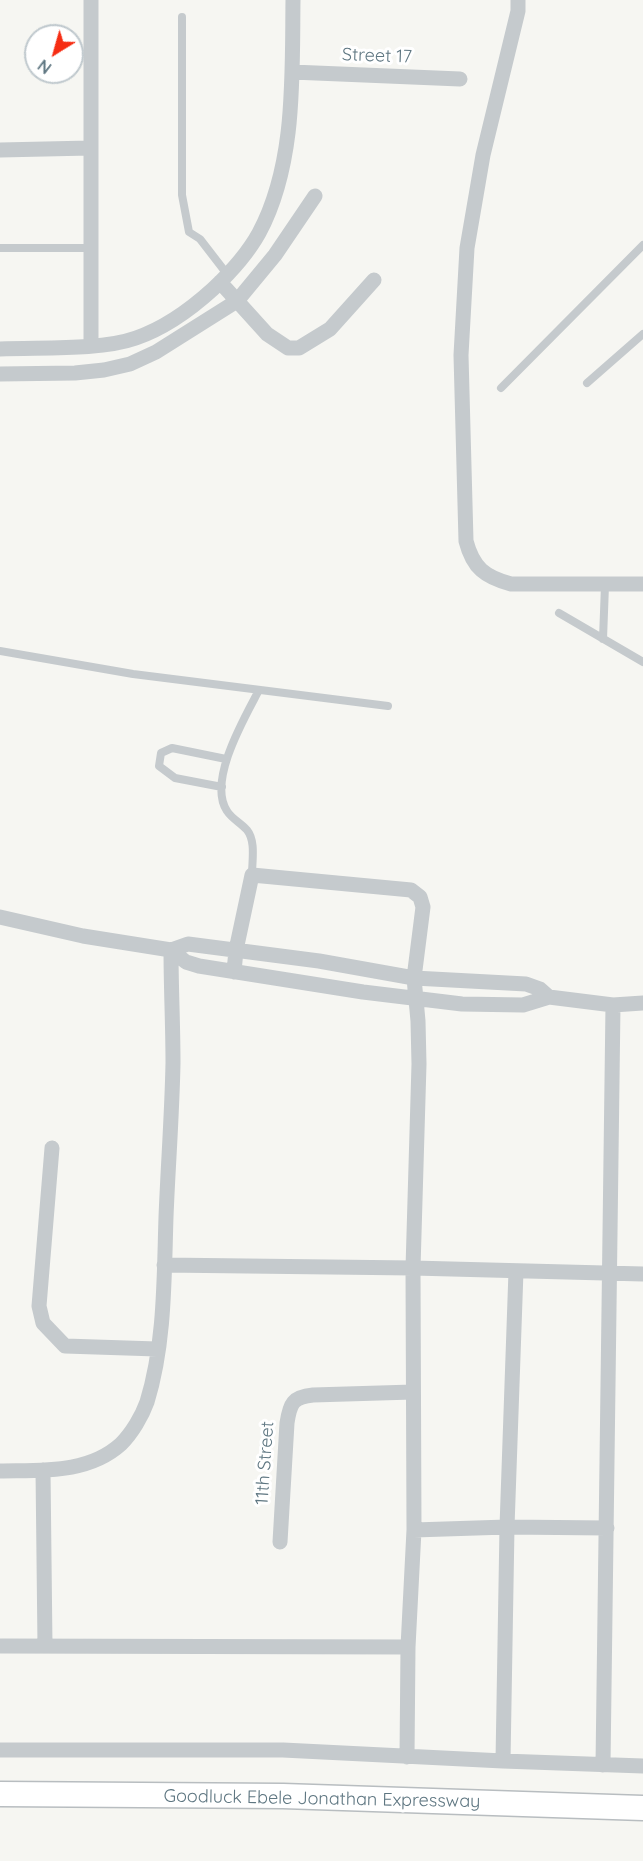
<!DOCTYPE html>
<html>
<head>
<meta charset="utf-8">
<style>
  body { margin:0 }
  #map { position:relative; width:643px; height:1861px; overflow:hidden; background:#f6f6f2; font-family:Quicksand,sans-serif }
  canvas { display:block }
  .north { position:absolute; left:24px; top:24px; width:60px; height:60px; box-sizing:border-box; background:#fff; border:2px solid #bfc8cd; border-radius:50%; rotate:217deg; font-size:16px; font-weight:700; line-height:24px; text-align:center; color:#5e7681 }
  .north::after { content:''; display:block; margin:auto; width:21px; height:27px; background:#f62d13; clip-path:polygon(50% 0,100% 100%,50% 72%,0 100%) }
</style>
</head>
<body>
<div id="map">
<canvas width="643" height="1861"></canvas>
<div class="north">N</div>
</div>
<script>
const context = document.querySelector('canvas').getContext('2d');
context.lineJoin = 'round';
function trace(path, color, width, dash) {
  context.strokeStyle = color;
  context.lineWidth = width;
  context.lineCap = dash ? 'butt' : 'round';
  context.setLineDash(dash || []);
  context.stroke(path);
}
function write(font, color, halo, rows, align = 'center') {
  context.font = font + ' Quicksand,sans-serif';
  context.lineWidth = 6;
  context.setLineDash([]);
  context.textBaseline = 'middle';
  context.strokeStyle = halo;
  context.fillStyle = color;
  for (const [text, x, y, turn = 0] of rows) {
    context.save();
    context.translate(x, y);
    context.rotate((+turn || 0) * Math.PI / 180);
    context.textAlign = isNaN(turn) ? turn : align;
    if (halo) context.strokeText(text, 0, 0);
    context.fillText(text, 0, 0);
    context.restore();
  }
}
const service = new Path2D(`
  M 182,17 L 182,195 L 189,232 L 200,239 L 227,274
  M 0,248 L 91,248
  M 587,383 L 643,334
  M 501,388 L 643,245
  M 559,613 L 643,662
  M 603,639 L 605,585
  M 0,651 L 133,674 L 388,706
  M 222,787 L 175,778 L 159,766 L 161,753 L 172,748 L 226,759
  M 252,875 C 252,861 256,841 247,830 C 241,823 232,819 227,811 C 207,781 245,717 259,690`);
const minor = new Path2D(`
  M 91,0 L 91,345
  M 518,0 L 518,11 L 483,155 L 467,248 L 461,355 L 466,541 C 473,568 485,577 511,584 L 643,584
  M 292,72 L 460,79
  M 0,150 L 90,148
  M 220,282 L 267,334 L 288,348 L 299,348 L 330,329 L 374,280
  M 0,349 C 40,347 99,351 136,338 C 165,328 191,309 213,289 C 230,273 248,253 259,233 C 296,164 292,76 293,0
  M 0,374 L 75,373 L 104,370 L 130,364 L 156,352 L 237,301 L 275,255 L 315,196
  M 0,917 L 83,936 L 171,950 L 188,944 L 319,961 L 414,978 L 526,984 L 540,989 L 549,997
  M 171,950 L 186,962 L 199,966 L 363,992 L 462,1004 L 523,1005 L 549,997 L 613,1005 L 643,1003
  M 234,972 L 236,950 L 252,875 L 411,890 L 420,897 L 423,907 L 414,978 L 418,1021 L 419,1064 L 413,1268 L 414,1530 L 408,1647 L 407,1757
  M 52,1148 L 39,1306 L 43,1323 L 65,1346 L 157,1349
  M 164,1265 L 413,1268 L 643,1274
  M 43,1470 L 45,1646
  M 0,1471 C 41,1470 88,1474 121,1444 C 132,1433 142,1416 147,1402 C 165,1344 164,1278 166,1217 C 168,1166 172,1115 173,1063 C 173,1025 171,988 171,950
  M 414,1530 L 507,1527 L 607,1528
  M 280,1542 L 287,1423 C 290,1403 293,1397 313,1395 L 413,1392
  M 0,1646 L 408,1647
  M 0,1750 L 283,1750 L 503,1761 L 643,1766
  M 503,1761 L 507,1527 L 516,1271
  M 603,1765 L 613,1005`);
const primary = new Path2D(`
  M 0,1794 L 283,1796 L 643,1808`);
const streetNames = [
  ["Street 17",377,56,2],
  ["11th Street",265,1463,-86],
  ["Goodluck Ebele Jonathan Expressway",322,1799,1]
];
trace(primary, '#b8bdc0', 27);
trace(service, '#c5cacd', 8);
trace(minor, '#c5cacd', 15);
trace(primary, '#fff', 24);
write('18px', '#5e7681', '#fff', streetNames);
</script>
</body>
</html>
